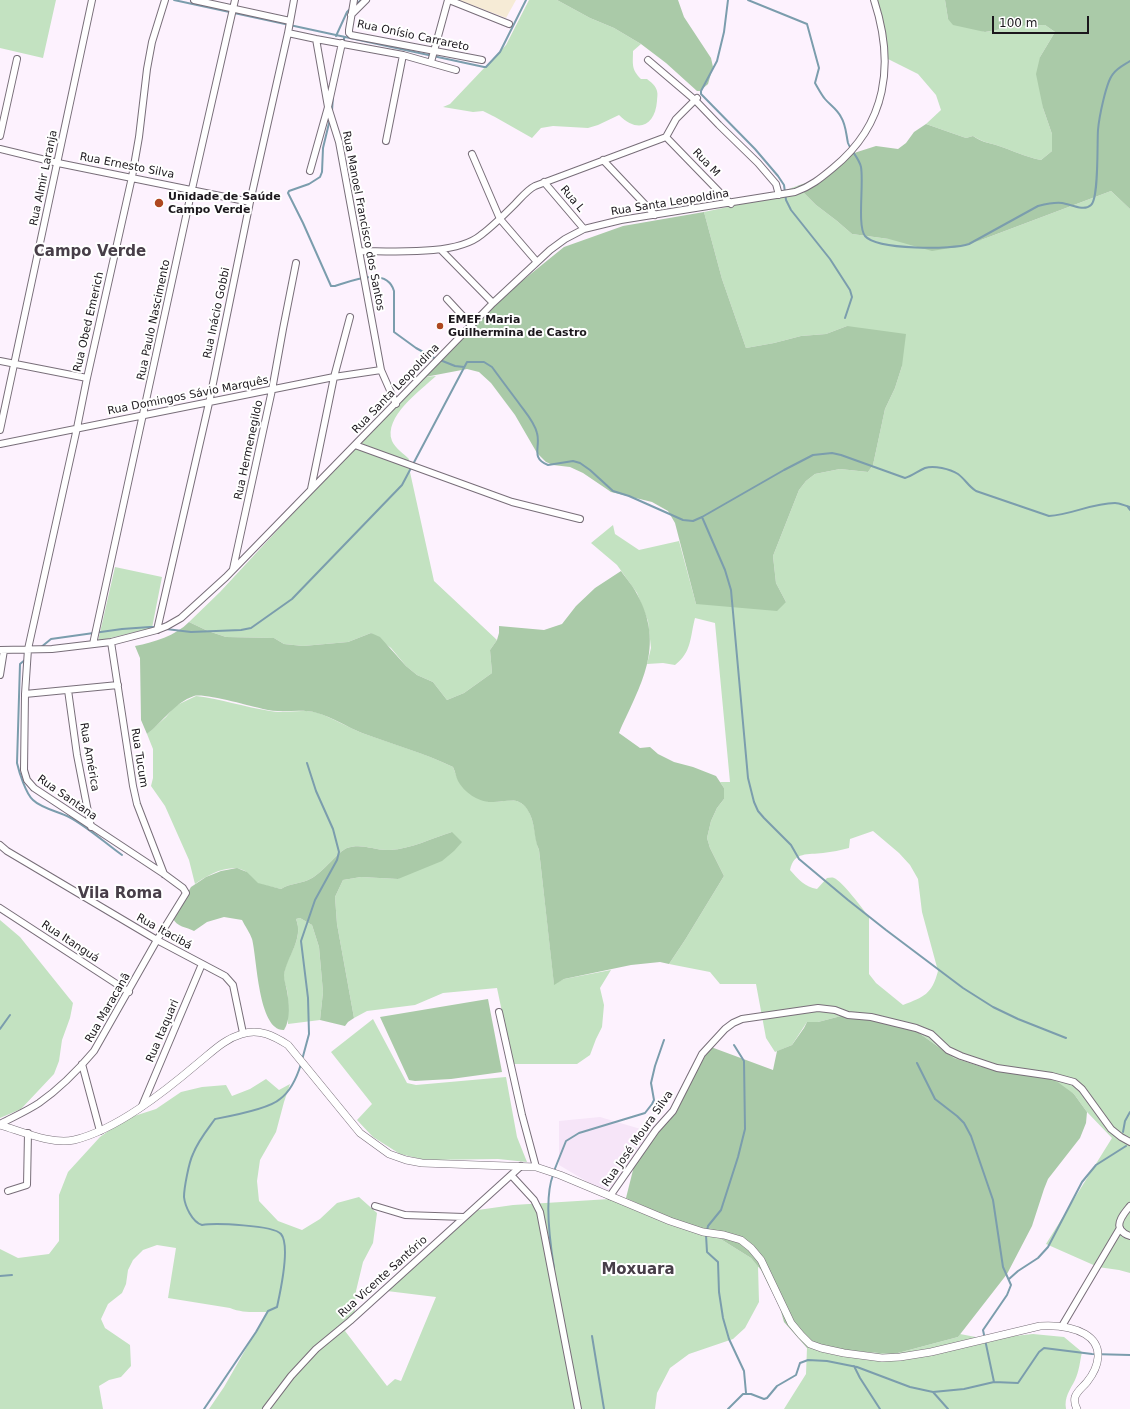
<!DOCTYPE html>
<html>
<head>
<meta charset="utf-8">
<style>
  body { margin:0 }
  #map { position:relative; width:1130px; height:1409px; overflow:hidden; background:#fdf2fe; font-family:"DejaVu Sans",sans-serif }
  canvas { display:block }
  .scale { position:absolute; left:992px; top:16px; width:97px; height:18px; box-sizing:border-box; border:2px solid #1b171c; border-top:0; padding-left:5px; font-size:12px; line-height:14px; white-space:nowrap; color:#1b171c; -webkit-text-stroke:3px #fff; paint-order:stroke }
</style>
</head>
<body>
<div id="map">
<canvas width="1130" height="1409"></canvas>
<div class="scale">100 m</div>
</div>
<script>
const context = document.querySelector('canvas').getContext('2d');
context.lineJoin = 'round';
function fill(path, color) {
  context.fillStyle = color;
  context.fill(path, 'evenodd');
}
function trace(path, color, width, dash) {
  context.strokeStyle = color;
  context.lineWidth = width;
  context.lineCap = dash ? 'butt' : 'round';
  context.setLineDash(dash || []);
  context.stroke(path);
}
function write(font, color, halo, rows, align = 'center') {
  context.font = font + ' "DejaVu Sans",sans-serif';
  context.lineWidth = 4;
  context.setLineDash([]);
  context.textBaseline = 'middle';
  context.strokeStyle = halo;
  context.fillStyle = color;
  for (const [text, x, y, turn = 0] of rows) {
    context.save();
    context.translate(x, y);
    context.rotate((+turn || 0) * Math.PI / 180);
    context.textAlign = isNaN(turn) ? turn : align;
    if (halo) context.strokeText(text, 0, 0);
    context.fillText(text, 0, 0);
    context.restore();
  }
}
const built = new Path2D(`
  M 600,1117 L 644,1130 L 649,1123 L 653,1128 L 608,1194 L 559,1165 L 559,1121 Z`);
const education = new Path2D(`
  M 459,0 L 516,0 L 506,18 Z`);
const green = new Path2D(`
  M 0,0 L 56,0 L 43,58 L 0,48 Z
  M 529,0 L 557,0 L 590,18 L 614,28 L 641,44 L 633,51 C 633,64 631,69 641,79 L 647,79 C 651,82 656,86 657,91 C 658,94 657,98 657,101 C 655,126 638,134 619,115 L 598,125 L 588,128 L 553,126 L 541,128 L 532,138 L 495,117 L 483,111 L 473,112 L 443,107 L 450,104 L 506,45 Z
  M 876,0 L 945,0 L 948,19 L 985,32 L 1019,26 L 1045,25 L 1055,32 L 1040,57 L 1043,108 L 1052,134 L 1052,151 L 1041,160 C 1025,157 1012,150 996,145 C 986,142 983,142 973,136 L 966,138 L 926,124 L 941,110 L 936,95 L 918,74 L 888,59 C 886,39 882,20 876,0 Z
  M 797,186 L 816,205 L 837,221 L 852,234 L 889,239 L 981,240 L 1111,191 L 1130,209 L 1130,1273 L 1119,1270 L 1098,1267 L 1046,1244 L 1112,1138 L 1087,1112 L 1074,1094 L 1020,1068 L 982,1067 L 954,1058 L 912,1028 L 841,1016 L 818,1022 L 807,1022 L 792,1045 L 775,1052 L 766,1038 L 756,984 L 720,984 L 710,972 L 669,964 L 685,940 L 724,876 L 710,848 L 707,838 L 711,821 L 717,808 L 724,799 L 724,788 L 720,782 L 730,782 L 715,623 L 695,618 C 690,637 692,652 675,665 L 663,663 L 647,664 L 651,648 L 648,621 L 637,593 L 617,565 L 591,543 L 613,525 L 615,534 L 639,550 L 679,541 L 696,604 L 786,602 L 776,583 L 773,556 L 799,490 L 806,481 L 815,474 L 840,469 L 868,472 L 873,465 L 885,409 L 895,388 L 902,366 L 847,326 L 826,334 L 801,336 L 774,343 L 746,348 L 722,279 L 704,212 C 736,206 766,197 797,186 ZM 873,831 L 899,853 L 910,865 L 918,879 L 922,912 L 938,971 C 932,994 924,997 903,1005 L 876,983 L 869,974 L 869,917 C 863,909 842,881 834,878 C 832,877 829,878 827,878 L 817,889 C 805,887 798,879 790,870 C 794,851 808,855 823,853 C 832,852 841,850 849,848 L 850,839 Z
  M 436,376 C 421,390 383,417 392,441 C 395,448 404,454 409,459 L 408,463 L 434,581 L 497,640 L 490,650 L 492,673 L 464,693 L 447,700 L 433,682 L 417,675 L 406,666 L 391,648 L 371,633 L 348,642 L 303,646 L 284,644 L 274,638 L 226,637 L 208,631 L 189,622 L 220,592 L 322,482 L 425,377 Z
  M 115,567 L 162,577 L 152,628 L 98,641 Z
  M 196,696 C 221,699 245,707 270,711 C 286,714 302,708 318,713 C 333,718 347,727 362,733 C 393,744 424,753 453,767 C 460,786 462,788 480,798 C 483,799 487,802 491,802 C 501,803 512,797 521,803 C 535,811 534,837 539,850 L 554,984 L 564,979 L 611,970 L 600,988 L 604,1005 L 602,1027 L 596,1039 L 590,1055 L 577,1064 L 513,1064 L 497,988 L 443,993 L 415,1005 L 367,1011 L 354,1018 L 337,924 L 335,897 L 343,880 L 361,877 L 398,879 L 452,832 C 432,838 411,849 390,850 C 374,851 363,843 347,848 C 339,851 323,872 312,878 C 302,884 290,883 281,889 C 274,887 266,886 259,884 C 253,881 250,874 245,871 C 229,863 208,875 195,884 L 189,860 L 165,806 L 151,786 L 153,778 L 153,749 L 147,734 L 166,717 L 175,706 Z
  M 300,918 L 312,925 L 319,947 L 323,992 L 320,1020 L 288,1024 C 288,1012 289,1001 287,990 C 286,986 284,982 284,978 C 283,958 305,942 296,919 Z
  M 0,920 L 20,937 L 73,1003 L 70,1018 L 62,1040 L 59,1061 L 54,1074 L 21,1109 L 0,1118 Z
  M 373,1019 L 407,1083 L 416,1085 L 506,1077 L 517,1137 L 527,1162 L 498,1159 L 425,1160 L 400,1154 L 373,1137 L 357,1120 L 372,1104 L 331,1052 Z
  M 266,1079 L 279,1090 L 290,1084 L 284,1102 L 276,1132 L 260,1160 L 257,1181 L 259,1201 L 278,1221 L 302,1230 L 320,1219 L 337,1203 L 359,1197 L 377,1213 L 373,1243 L 363,1262 L 356,1291 L 354,1322 L 345,1331 L 387,1386 L 395,1379 L 401,1381 L 436,1297 L 387,1291 L 478,1210 L 513,1205 L 626,1198 L 652,1210 L 719,1238 L 751,1258 L 758,1266 L 759,1302 L 745,1328 L 733,1339 L 689,1354 L 670,1368 L 657,1393 L 655,1409 L 209,1409 L 224,1387 L 267,1312 C 254,1312 242,1313 230,1308 L 168,1298 L 176,1248 L 157,1245 L 143,1250 L 133,1260 L 128,1270 L 126,1284 L 122,1293 L 108,1304 L 101,1319 L 105,1328 L 130,1345 L 131,1366 L 121,1377 L 109,1380 L 99,1386 L 103,1409 L 0,1409 L 0,1249 L 18,1258 L 49,1254 L 59,1241 L 59,1195 L 68,1172 L 100,1137 L 125,1119 L 156,1109 L 181,1092 L 202,1087 L 226,1085 L 232,1096 L 250,1089 Z
  M 960,1334 L 986,1339 L 1033,1334 L 1064,1337 L 1082,1352 C 1080,1361 1079,1372 1075,1380 C 1070,1390 1064,1397 1066,1409 L 784,1409 L 806,1374 L 807,1348 L 894,1354 L 958,1337 Z`);
const forest = new Path2D(`
  M 557,0 L 678,0 L 684,17 L 711,58 L 713,67 L 708,84 L 700,91 L 697,91 L 666,63 L 641,44 L 614,28 L 590,18 Z
  M 945,0 L 1130,0 L 1130,209 L 1111,191 L 981,240 L 956,247 L 932,251 L 889,239 L 852,234 L 837,221 L 816,205 L 797,186 L 825,176 L 854,153 L 876,146 L 898,149 L 906,143 L 914,132 L 926,124 L 966,138 L 973,136 C 982,142 986,142 996,145 C 1012,150 1025,157 1041,160 L 1052,151 L 1052,134 L 1043,108 L 1036,74 L 1040,57 L 1055,32 L 1045,25 L 1019,26 L 985,32 L 953,25 L 948,19 Z
  M 704,212 L 722,279 L 746,348 L 774,343 L 801,336 L 826,334 L 847,326 L 906,334 L 902,366 L 895,388 L 885,409 L 873,465 L 868,472 L 840,469 L 815,474 L 806,481 L 799,490 L 773,556 L 776,583 L 786,602 L 777,611 L 696,604 L 675,523 L 668,511 L 652,502 L 611,492 L 583,473 L 570,467 L 553,465 L 546,462 L 537,453 L 515,415 L 491,383 L 479,372 L 467,369 L 425,377 L 496,302 L 564,247 L 623,226 Z
  M 621,571 C 626,578 633,586 637,594 C 666,647 640,685 619,733 L 640,748 L 650,747 L 658,754 L 674,762 L 693,767 L 716,776 L 724,788 L 724,799 L 717,808 L 711,821 L 707,838 L 710,848 L 724,876 L 685,940 L 669,964 L 660,962 L 631,965 L 564,979 L 554,985 L 539,850 C 533,837 536,822 527,809 C 517,795 505,803 491,802 C 478,802 464,792 458,781 C 456,777 455,771 453,767 C 424,753 392,744 362,733 C 347,727 332,717 317,713 C 300,708 282,714 263,709 C 250,706 204,693 194,696 C 174,703 164,721 147,734 L 141,720 L 140,658 L 135,646 C 155,642 175,636 189,622 L 208,631 L 226,637 L 274,638 L 284,644 L 303,646 L 348,642 L 371,633 L 380,637 L 406,666 L 417,675 L 433,682 L 447,700 L 464,693 L 492,673 L 490,650 L 497,640 L 499,633 L 499,626 L 544,630 L 562,624 L 576,606 L 595,588 Z
  M 452,832 L 462,842 L 454,851 L 442,861 L 398,879 L 361,877 L 343,880 L 335,897 L 337,924 L 354,1018 L 348,1022 L 345,1026 L 320,1020 L 323,992 L 319,947 L 312,925 L 300,918 L 296,919 C 304,939 287,956 284,975 C 284,980 286,986 287,991 C 289,1003 291,1019 284,1030 C 258,1031 257,957 252,939 C 250,933 245,926 242,920 L 224,917 L 207,922 L 194,931 C 187,927 176,927 173,918 L 191,887 L 206,877 L 221,871 L 237,868 L 247,872 L 258,883 L 281,889 C 290,883 302,884 312,878 C 323,872 339,851 347,848 C 363,843 374,851 390,850 C 411,849 432,838 452,832 Z
  M 488,999 L 502,1072 L 451,1079 L 415,1081 L 409,1080 L 380,1017 Z
  M 841,1016 L 862,1017 L 912,1028 L 954,1058 L 982,1067 L 1020,1068 L 1044,1075 L 1059,1083 L 1074,1094 L 1087,1112 L 1086,1123 L 1080,1138 L 1048,1179 L 1044,1189 L 1032,1226 L 1007,1274 L 958,1337 L 894,1354 L 807,1348 L 784,1322 L 780,1308 L 761,1270 L 751,1258 L 719,1238 L 652,1210 L 626,1198 L 635,1162 L 675,1111 L 695,1072 L 711,1047 L 773,1070 L 777,1051 L 792,1045 L 804,1028 L 807,1022 L 818,1022 Z`);
const stream = new Path2D(`
  M 174,0 L 484,67 L 486,67 L 500,52 L 526,0
  M 728,0 L 724,32 L 717,61 L 701,91 L 701,94 L 755,149 L 778,176 L 784,185 L 786,200 L 791,210 L 830,259 L 850,290 L 852,297 L 845,318
  M 748,0 L 807,24 L 819,68 L 815,83 C 818,88 821,94 825,99 C 830,105 837,109 841,117 C 846,125 846,134 848,143 C 851,151 859,158 861,167 C 864,183 857,226 865,236 C 877,250 953,250 969,244 L 1038,206 C 1046,204 1054,202 1062,203 C 1070,204 1084,212 1091,205 C 1099,199 1097,142 1098,130 C 1099,118 1106,82 1113,74 C 1117,68 1124,65 1130,61
  M 355,5 L 361,0
  M 336,36 L 347,12 L 350,9
  M 344,42 L 344,38
  M 332,111 L 333,96
  M 330,119 L 323,148 L 322,172 L 320,177 L 309,184 L 289,191 L 288,193 L 303,223 L 331,286 L 335,286 C 351,281 387,266 394,291 L 394,332 L 416,348 L 436,359
  M 440,360 L 455,366 L 464,367
  M 1127,506 L 1130,510
  M 702,517 L 725,570 L 731,590 L 748,778 L 754,802 L 758,811 L 764,818 L 791,845 L 799,859 L 848,900 L 886,930 L 963,988 L 993,1007 L 1018,1019 L 1066,1038
  M 166,629 L 191,632 L 241,630 L 251,628 L 292,599 L 402,485 L 467,362 L 484,362 L 492,367 C 500,378 509,390 518,402 C 525,412 534,421 537,433 C 541,447 530,458 548,465 L 573,461 L 580,463 L 590,470 L 613,491 L 629,496 L 683,520 L 693,521 L 702,517 L 784,470 L 813,455 L 832,453 L 841,455 L 905,478 C 912,476 918,471 925,468 C 934,465 950,469 958,474 C 965,479 968,486 976,491 L 1049,516 C 1071,515 1092,503 1115,503 C 1120,503 1125,506 1130,507
  M 40,648 L 51,639 L 122,629 L 150,627 L 156,627
  M 26,659 L 20,664 L 17,763 C 19,772 26,794 33,800 C 41,808 59,812 69,817 C 88,827 105,843 122,855
  M 0,1029 L 10,1015
  M 302,1060 L 309,1034 L 308,998 L 301,941 L 315,900 L 337,860 L 339,852 L 333,829 L 316,791 L 307,763
  M 917,1063 L 935,1099 L 957,1116 L 964,1123 L 971,1136 L 993,1200 L 1003,1267 L 1011,1285 L 1007,1295 L 983,1330 L 994,1382
  M 1123,1132 L 1125,1121 L 1130,1112
  M 554,1171 L 566,1141 L 579,1133 L 645,1113 L 652,1104 L 654,1100 L 651,1083 L 655,1066 L 664,1040
  M 553,1175 C 544,1198 550,1243 554,1268
  M 707,1231 L 708,1226 L 721,1210 L 738,1157 L 745,1129 L 744,1061 L 734,1045
  M 706,1235 L 707,1252 L 718,1262 L 719,1292 L 723,1318 L 729,1339 L 744,1371 L 746,1393
  M 0,1276 L 12,1275
  M 1009,1279 L 1018,1271 L 1038,1258 L 1048,1247 L 1082,1182 L 1096,1165 L 1126,1146
  M 592,1336 L 604,1409
  M 854,1366 L 860,1378 L 880,1409
  M 933,1392 L 948,1409
  M 204,1409 L 256,1332 L 268,1311 L 277,1307 C 280,1293 291,1246 281,1234 C 273,1225 215,1223 202,1225 C 192,1222 185,1206 184,1197 C 184,1188 189,1162 193,1154 C 198,1141 207,1130 215,1119 C 231,1116 269,1109 280,1099 C 291,1091 297,1077 301,1064
  M 728,1409 L 743,1394 L 751,1394 L 764,1399 L 767,1398 L 777,1386 L 796,1375 L 800,1363 L 808,1360 L 827,1361 L 857,1367 L 910,1387 L 933,1392 L 964,1389 L 994,1382 L 1018,1383 L 1039,1352 L 1044,1348 L 1092,1354 L 1130,1355`);
const minor = new Path2D(`
  M 194,0 L 290,21
  M 354,0 L 349,30 L 349,33 L 351,35 L 482,60
  M 449,0 L 509,24
  M 351,15 L 366,0
  M 288,33 L 316,39 L 403,55 L 456,70
  M 316,39 L 328,107 L 339,142 L 381,370 L 396,404
  M 648,60 L 695,100 L 719,125 L 758,163 L 776,184 L 779,195
  M 431,62 L 448,0
  M 0,136 L 17,59
  M 666,137 L 731,204
  M 666,137 L 676,119 L 697,98
  M 386,141 L 403,55
  M 0,149 L 58,163 L 250,202
  M 472,154 L 500,219 L 537,262
  M 603,160 L 655,215
  M 310,171 L 328,107 L 342,43
  M 544,182 L 584,229
  M 441,250 L 493,303
  M 359,251 C 392,251 456,256 481,235 C 493,226 504,215 515,204 C 521,198 527,190 535,186 L 666,137
  M 447,299 L 472,326
  M 0,361 L 87,378
  M 0,430 L 92,0
  M 0,444 L 334,377 L 381,370
  M 355,445 L 512,502 L 580,519
  M 311,489 L 334,377 L 350,317
  M 233,569 L 272,390 L 283,329 L 296,263
  M 157,630 L 209,403 L 250,202 L 288,33 L 294,0
  M 111,642 L 133,786 L 137,804 L 164,874
  M 93,644 L 192,189 L 235,0
  M 0,650 L 52,649 L 111,642 L 157,630 L 167,626 L 181,618 L 226,577 L 493,303 L 550,250 L 565,239 L 584,229 L 621,220 L 795,192 C 810,187 821,178 833,168 C 887,124 895,64 874,0
  M 0,675 L 4,650
  M 68,690 L 77,755 L 91,827
  M 25,694 L 118,685
  M 0,845 L 7,851 L 157,940 L 225,976 L 233,985 L 243,1033
  M 0,908 L 129,992
  M 499,1012 L 522,1115 L 536,1167
  M 82,1064 L 100,1131
  M 142,1106 L 202,964
  M 0,1124 C 13,1117 27,1111 39,1103 C 59,1089 78,1070 94,1051 L 157,940 L 186,893 L 183,888 L 164,874 L 34,788 L 27,780 L 24,770 L 25,694 L 28,649 L 77,428 L 87,378 L 132,177 L 139,137 L 147,69 L 152,42 L 165,0
  M 511,1175 L 534,1200 L 540,1212 L 578,1409
  M 8,1191 L 27,1185 L 28,1133
  M 610,1196 L 656,1130 L 673,1111 L 702,1054 L 725,1029 L 733,1023 L 742,1019 L 818,1008 L 835,1010 L 848,1015 L 871,1017 L 916,1028 L 931,1034 L 948,1050 L 961,1056 L 997,1068 L 1052,1076 L 1074,1082 L 1082,1089 L 1111,1129 L 1121,1137 L 1130,1142
  M 375,1206 L 405,1215 L 464,1217
  M 1130,1206 C 1126,1211 1115,1223 1121,1230 C 1123,1233 1127,1235 1130,1236
  M 1062,1326 L 1120,1228
  M 266,1409 L 291,1376 L 316,1349 L 350,1321 L 521,1166`);
const tertiary = new Path2D(`
  M 0,1125 C 21,1131 52,1145 74,1140 C 116,1130 164,1092 197,1064 C 212,1052 224,1039 242,1034 C 259,1028 274,1036 288,1045 L 360,1133 L 389,1154 L 406,1160 L 422,1163 L 536,1167 L 560,1175 L 670,1221 L 703,1232 L 724,1235 L 741,1240 L 751,1248 L 761,1260 L 791,1323 L 801,1335 L 810,1344 L 821,1348 L 844,1353 L 882,1358 L 900,1357 L 931,1352 L 1040,1326 C 1056,1325 1071,1326 1085,1334 C 1105,1346 1099,1367 1087,1382 C 1083,1387 1077,1391 1075,1397 C 1074,1401 1075,1405 1077,1409`);
const markers = [
  [159,203,5,"#ae4820"],
  [440,326,4,"#ae4820"]
];
const streetNames = [
  ["Rua Onísio Carrareto",413,36,12],
  ["Rua M",706,163,46],
  ["Rua Ernesto Silva",127,166,11],
  ["Rua Almir Laranja",44,178,-78],
  ["Rua L",572,199,50],
  ["Rua Santa Leopoldina",670,203,-9],
  ["Rua Manoel Francisco dos Santos",363,221,79],
  ["Rua Inácio Gobbi",217,313,-78],
  ["Rua Paulo Nascimento",154,320,-78],
  ["Rua Obed Emerich",89,322,-77],
  ["Rua Santa Leopoldina",396,389,-46],
  ["Rua Domingos Sávio Marquês",188,396,-11],
  ["Rua Hermenegildo",249,450,-78],
  ["Rua América",89,757,80],
  ["Rua Tucum",139,758,81],
  ["Rua Santana",67,798,35],
  ["Rua Itacibá",164,932,29],
  ["Rua Itanguá",70,942,33],
  ["Rua Maracanã",108,1008,-60],
  ["Rua Itaquari",163,1031,-67],
  ["Rua José Moura Silva",638,1139,-55],
  ["Rua Vicente Santório",383,1277,-42]
];
const poiNames = [
  ["Unidade de Saúde",168,197],
  ["Campo Verde",168,210],
  ["EMEF Maria",448,320],
  ["Guilhermina de Castro",448,333]
];
const districtNames = [
  ["Campo Verde",90,252],
  ["Vila Roma",120,894],
  ["Moxuara",638,1270]
];
fill(built, '#f6e5f8');
fill(education, '#f6ebd6');
fill(green, '#c3e2c1');
fill(forest, '#aacaa8');
trace(stream, '#7b9dad', 2);
trace(minor, '#786e79', 8);
trace(tertiary, '#786e79', 8);
trace(minor, '#fff', 6);
trace(tertiary, '#fff', 7);
for (const [x, y, r, color] of markers) {
  const dot = new Path2D();
  dot.arc(x, y, r, 0, 2 * Math.PI);
  context.fillStyle = color;
  context.fill(dot);
  trace(dot, '#fff', 1.5);
}
write('11px', '#1b171c', '#fff', streetNames);
write('bold 11px', '#1b171c', '#fff', poiNames, 'left');
write('bold 15px', '#473e48', '#fff', districtNames);
</script>
</body>
</html>
